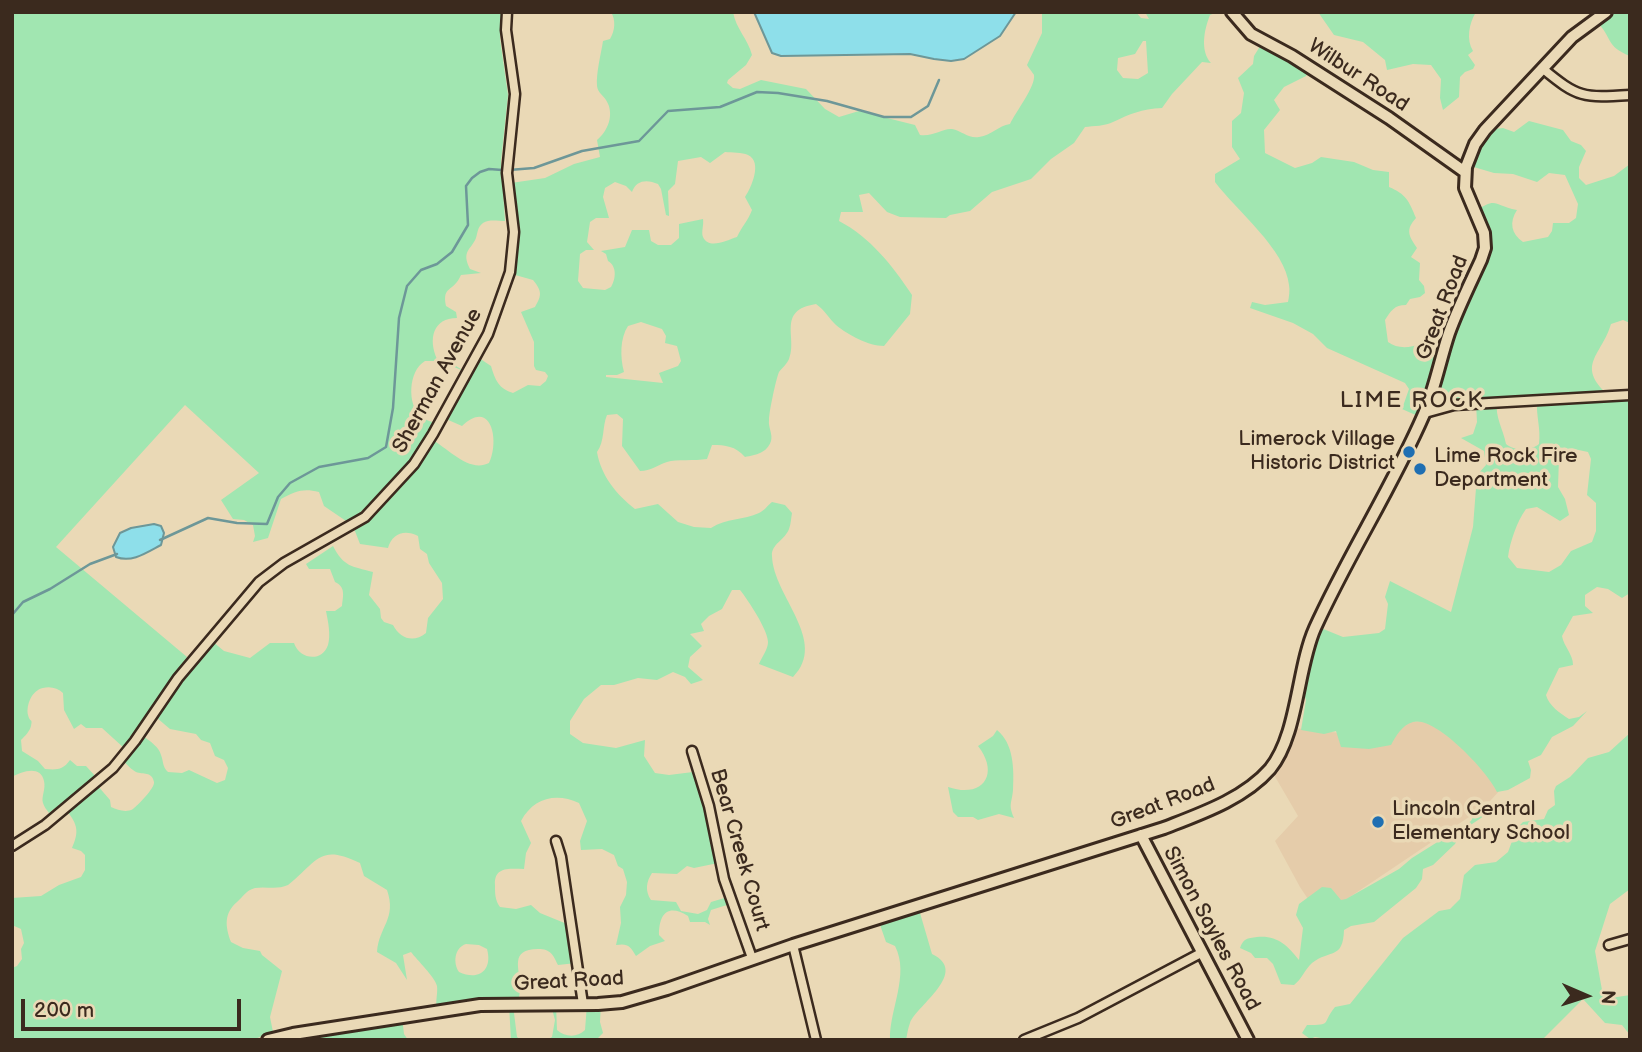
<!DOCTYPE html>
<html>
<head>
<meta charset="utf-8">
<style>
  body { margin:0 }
  #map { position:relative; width:1642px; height:1052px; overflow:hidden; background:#ead9b6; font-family:"Balsamiq Sans",sans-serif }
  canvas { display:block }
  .frame { position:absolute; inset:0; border:14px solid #3b2a1e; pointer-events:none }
  .north { position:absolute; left:1551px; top:961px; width:70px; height:70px; -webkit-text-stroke:5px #ead9b6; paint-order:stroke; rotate:93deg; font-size:19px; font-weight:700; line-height:28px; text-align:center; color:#3b2a1e }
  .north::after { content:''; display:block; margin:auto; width:24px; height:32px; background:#3b2a1e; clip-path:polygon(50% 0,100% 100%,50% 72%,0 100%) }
  .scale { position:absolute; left:21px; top:999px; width:220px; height:32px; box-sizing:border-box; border:4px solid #3b2a1e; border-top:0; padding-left:9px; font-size:21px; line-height:24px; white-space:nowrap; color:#3b2a1e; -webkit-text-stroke:5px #ead9b6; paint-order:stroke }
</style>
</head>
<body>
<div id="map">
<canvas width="1642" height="1052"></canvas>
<div class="frame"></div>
<div class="north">N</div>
<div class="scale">200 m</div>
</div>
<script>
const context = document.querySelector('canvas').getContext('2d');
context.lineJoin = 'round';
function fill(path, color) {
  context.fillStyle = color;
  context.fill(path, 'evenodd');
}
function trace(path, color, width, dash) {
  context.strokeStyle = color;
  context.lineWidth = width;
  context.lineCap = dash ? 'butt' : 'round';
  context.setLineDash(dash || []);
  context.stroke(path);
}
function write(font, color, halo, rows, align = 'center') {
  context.font = font + ' "Balsamiq Sans",sans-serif';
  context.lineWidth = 7;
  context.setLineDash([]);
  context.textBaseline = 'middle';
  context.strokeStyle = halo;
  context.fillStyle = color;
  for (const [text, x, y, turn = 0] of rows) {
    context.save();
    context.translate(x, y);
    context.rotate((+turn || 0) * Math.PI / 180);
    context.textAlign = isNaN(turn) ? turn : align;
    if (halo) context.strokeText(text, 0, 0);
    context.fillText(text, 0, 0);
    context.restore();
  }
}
const built = new Path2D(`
  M 1425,721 L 1454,735 L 1501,789 L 1490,801 L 1469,817 L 1320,917 L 1300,887 L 1275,841 L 1298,816 L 1270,768 L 1294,728 L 1378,737 L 1407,722 Z`);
const green = new Path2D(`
  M 12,12 L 501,12 L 500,39 L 508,95 L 501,161 L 505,221 C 498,221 489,219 483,223 C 477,228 478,232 476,238 C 471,250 461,251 470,269 L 481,273 L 461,275 C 453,293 442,285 446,306 L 456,312 L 457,318 C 433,318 428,339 437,359 L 449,362 L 466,372 L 440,361 L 425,361 C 408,371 407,405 421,417 C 425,420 433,422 438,424 L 402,473 L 349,523 L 324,506 L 319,492 C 303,488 296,491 281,499 L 268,538 L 253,542 L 255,536 L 253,525 L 244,520 L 233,519 L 221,500 L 259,473 L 185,405 L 56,547 L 187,657 L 124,748 L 102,728 L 86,728 L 81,724 L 74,729 L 64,710 L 63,693 C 58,688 50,686 43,688 C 32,690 26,705 28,715 C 30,723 33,718 31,726 C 30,731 25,736 21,740 L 22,751 L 38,761 L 45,769 C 57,770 63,770 70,760 L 77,766 L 86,766 L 96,777 L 49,813 C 47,810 44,807 43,803 C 41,797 46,789 44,781 C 41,765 22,771 12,777 Z
  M 611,12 L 733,12 C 736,29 748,39 752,55 L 746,65 L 728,80 L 727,83 L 733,88 L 740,89 L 761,80 L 806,89 L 825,109 L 839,117 L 859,111 L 915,125 L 920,135 C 933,137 943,128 952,129 C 962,131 969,139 979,137 C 992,135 998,126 1010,124 C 1015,113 1036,86 1034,75 C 1033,73 1028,67 1027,65 L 1042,33 L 1042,12 L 1136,12 L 1141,18 L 1149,19 L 1145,12 L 1217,12 L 1210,15 C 1204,30 1200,51 1211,63 L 1202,62 L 1172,94 L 1162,108 C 1141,109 1130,114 1113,122 C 1106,126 1093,126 1085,127 L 1074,143 L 1051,159 L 1031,179 L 992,192 L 970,211 L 950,215 L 946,218 L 900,217 L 887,212 L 869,193 L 859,195 L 863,212 L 841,212 L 839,221 C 870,237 893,266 912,295 L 910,314 L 884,346 C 869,346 848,335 836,325 C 829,319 825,310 816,304 C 776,310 798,338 789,359 C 787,364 782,368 779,372 C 776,379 769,412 769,420 C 768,427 773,434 771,441 C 767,453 756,455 745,457 C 735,446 726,445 712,445 L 707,459 C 695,461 676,459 667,462 C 657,465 651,471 640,471 L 622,446 L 623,419 L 617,414 L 607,415 C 602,427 605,441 597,452 C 601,476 617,495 635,509 L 658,504 L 678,522 L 694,527 L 711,528 C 726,518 744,520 759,513 C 764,511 768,505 772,502 L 785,505 L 792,513 C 791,518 791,524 789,529 C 785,540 771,544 772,556 C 773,596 829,641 793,677 L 759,664 C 762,657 768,649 768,642 C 768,630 748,600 740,590 L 732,590 L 722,609 L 709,616 L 701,624 L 704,631 L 690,634 L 702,646 L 690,657 L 688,667 L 703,680 L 691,684 L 685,677 L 673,672 L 657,680 L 638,678 L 614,685 L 601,685 L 584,699 L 570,721 L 570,734 L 583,743 L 616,748 L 645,740 L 644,756 L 655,773 L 669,775 L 693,772 L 708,807 L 718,863 L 694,868 L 687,866 L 677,874 L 652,873 C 646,882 645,891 651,900 L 676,902 L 681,911 L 698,914 L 707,910 L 711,902 L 728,897 L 730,904 L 711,910 L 708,919 L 710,925 L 705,922 L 690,922 L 688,916 C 667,903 659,915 659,935 L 665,941 L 650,946 L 636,956 C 630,946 628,943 616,945 L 621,923 L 620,907 L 626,895 L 627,882 L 623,869 L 618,866 L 614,855 L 602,849 L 581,850 L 580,841 L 587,821 L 579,803 C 556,792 533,798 521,821 L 531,843 L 526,853 L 524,869 C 510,869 494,866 495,885 C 495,894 495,900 500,907 L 516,909 L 531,905 L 540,913 L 567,924 L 576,963 L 558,965 C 553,955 551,949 538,949 C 509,949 520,969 520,986 C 520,992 519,998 518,1003 L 513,1005 L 517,1037 L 521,1040 L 511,1040 L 509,1005 L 437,1010 C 435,1001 438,994 437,986 C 435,977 417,960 411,952 L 403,955 L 407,980 L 396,963 L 377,952 C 379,926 397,919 387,890 L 364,876 L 360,863 C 319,843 318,861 288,885 C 277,890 266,886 255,888 C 245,891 244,896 237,902 C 224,913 225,926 231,942 L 243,948 L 260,951 L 262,955 L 282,971 L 270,1017 L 273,1032 L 252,1040 L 12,1040 L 12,968 L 17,966 L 22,959 L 21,949 L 24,943 L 21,929 L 12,925 L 12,898 L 41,896 L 59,885 L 81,877 L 85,870 L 85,855 L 81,851 L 72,848 C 79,832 78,825 67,811 L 97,785 L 110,800 L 111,807 C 118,810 126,813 133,809 C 138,805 155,788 154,782 C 152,771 143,775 136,772 C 132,770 126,764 123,760 L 143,736 C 150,741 159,747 161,755 C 164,763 162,766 168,772 L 182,773 L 189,770 L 217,783 L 225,780 L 228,768 L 224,760 L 215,756 L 210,743 L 201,740 L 196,734 L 170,729 L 157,718 L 212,641 L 224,651 L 250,658 L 270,643 L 294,643 C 299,659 322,663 328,645 C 331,635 328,621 326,611 L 335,611 L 342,606 C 343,596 346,587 335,582 L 330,569 L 309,569 L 306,564 L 333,546 C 344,567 351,566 373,572 L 369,595 L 380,609 L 381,618 L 384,622 L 393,625 C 400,639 414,643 426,633 L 428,618 L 443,599 L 442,583 L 429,563 L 427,554 L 420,549 L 418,536 C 404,529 392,534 388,548 L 360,544 L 353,526 L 431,439 C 449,449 469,473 489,463 C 500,440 491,398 462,426 L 446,419 L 476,356 L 491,366 C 495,380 499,389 513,393 L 528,385 L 540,386 L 546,381 L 548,376 L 545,372 L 536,370 L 534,366 L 534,342 L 521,312 L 535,307 C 542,295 542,291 533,280 L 508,273 L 511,254 L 511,183 L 545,178 L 574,164 L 600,157 L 597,140 C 608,131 615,114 606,100 C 603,95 598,93 597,86 C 596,73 601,54 603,41 L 610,39 C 615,31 616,20 611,12 ZM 1143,41 L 1146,41 L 1148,73 L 1138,79 L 1123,78 L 1117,70 L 1118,58 L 1135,54 ZM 725,152 C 732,153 742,152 748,155 C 763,162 751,188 745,197 L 752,210 C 748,221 742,226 737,237 C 727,240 709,250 703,237 C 701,232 704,225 703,219 L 679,224 L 679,238 L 671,245 L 658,245 L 651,241 L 649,230 L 632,230 L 625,247 L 601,251 L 606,254 L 608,261 C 617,266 616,279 611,287 L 605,290 L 583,288 L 578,281 L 580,254 L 586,250 L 594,250 L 587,242 L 590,222 L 596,218 L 609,218 L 603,197 L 605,188 L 615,182 L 626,186 L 632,192 C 636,180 647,179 658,184 L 661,189 L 666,215 L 669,216 L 668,191 L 675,184 L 678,161 L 701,157 L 710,163 ZM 641,322 L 662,329 L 666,336 L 665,343 L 677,346 L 681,361 L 678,366 L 659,373 L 663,383 L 606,377 L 606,375 L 617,375 L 624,372 C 620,357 620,338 628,326 ZM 466,944 L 479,945 L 487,949 C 493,971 478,981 459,972 C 453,963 454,948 466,944 Z
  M 1318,12 L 1476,12 C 1469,23 1466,40 1473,51 L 1468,55 L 1475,65 L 1473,69 L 1465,72 L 1460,77 L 1459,97 L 1443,110 L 1440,98 L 1441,79 L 1431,65 L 1413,64 L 1387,70 L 1385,60 L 1363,42 L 1334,35 Z
  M 1602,12 L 1630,12 L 1630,56 C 1605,46 1613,38 1597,22 Z
  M 1262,43 L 1310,69 L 1306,76 L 1284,87 L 1274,100 L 1280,110 L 1264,130 L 1265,153 L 1295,168 L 1312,163 L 1321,157 L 1354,162 L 1373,170 L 1389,172 L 1389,187 C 1406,194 1409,201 1416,218 C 1405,230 1409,236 1417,248 L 1411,257 L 1420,263 L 1419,280 L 1424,286 L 1425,293 L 1420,297 L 1410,299 L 1406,305 C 1394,305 1391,311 1385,320 L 1388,342 C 1397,349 1410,348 1420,344 L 1426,349 L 1441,354 L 1477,257 L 1481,232 L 1474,212 C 1498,196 1492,205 1517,210 C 1509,222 1511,234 1523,242 L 1548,237 L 1552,231 L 1553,223 L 1569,223 L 1576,218 L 1578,204 L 1565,175 L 1549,173 L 1537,182 L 1513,174 L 1494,173 L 1467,165 L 1494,129 L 1503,128 L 1514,132 L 1529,121 L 1563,130 L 1571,141 L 1581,145 L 1586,151 L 1579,167 L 1579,178 L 1586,185 L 1614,176 L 1630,164 L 1630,323 L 1623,320 L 1611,324 C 1602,355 1575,365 1608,395 L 1630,394 L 1630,593 L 1622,598 L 1608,589 L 1597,587 L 1585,595 L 1585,606 L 1593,613 L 1573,616 L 1562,636 C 1564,647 1573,654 1573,665 L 1559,668 L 1546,695 C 1549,706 1560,713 1569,719 L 1579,717 L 1587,711 L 1573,726 L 1552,737 L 1541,755 L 1528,761 L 1531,770 L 1530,778 L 1508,790 L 1497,792 C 1489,773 1435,715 1413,722 C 1402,725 1396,736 1391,745 L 1369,749 L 1341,747 L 1336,731 L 1324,734 L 1301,730 L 1306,700 L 1303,691 L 1316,626 L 1343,637 L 1379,633 L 1385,629 L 1388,604 L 1385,597 L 1390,581 L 1451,612 L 1473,527 L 1477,475 L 1486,465 L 1484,451 L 1461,438 L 1473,434 L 1477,422 L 1476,403 L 1420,417 L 1402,409 L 1409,389 L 1405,383 L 1327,348 L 1313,334 L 1293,323 L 1250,308 L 1252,302 L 1265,305 L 1288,302 C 1289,297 1290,290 1289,285 C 1286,250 1236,210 1215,182 L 1215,174 L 1240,159 L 1232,147 L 1232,121 L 1241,113 L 1244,93 L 1238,78 L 1253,64 L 1254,56 ZM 1537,400 C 1536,417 1541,428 1539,444 C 1531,451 1514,451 1506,444 C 1503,428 1495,418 1497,402 ZM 1574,449 L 1588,452 L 1591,459 L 1587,495 L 1596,503 L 1596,531 L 1592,542 L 1571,551 L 1561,565 L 1549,572 L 1517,568 L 1508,557 C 1510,542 1517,521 1526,509 L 1537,507 L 1560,521 L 1569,515 L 1565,499 L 1558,487 L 1559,458 L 1562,454 Z
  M 997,730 C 1014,744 1014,769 1013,790 C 1012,803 1008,804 1014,818 L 999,814 L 978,820 L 973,817 L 958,817 L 953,812 L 948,787 C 983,799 1000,774 978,746 L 993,736 Z
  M 1630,733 L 1630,889 L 1610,904 L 1595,951 L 1602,990 L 1606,997 L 1611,998 L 1630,995 L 1630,1035 L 1622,1025 L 1605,1023 L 1583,999 L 1542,1040 L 1332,1040 L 1315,1037 L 1310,1039 L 1302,1033 L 1307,1025 C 1333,1025 1321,1024 1335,1007 L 1350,1004 L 1403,938 L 1439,911 L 1450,909 L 1460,899 L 1464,875 L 1475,865 L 1496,862 L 1508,852 L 1517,828 L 1523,822 L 1544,819 L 1548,810 L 1555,805 L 1554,791 L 1556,786 L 1570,777 L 1588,758 L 1609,752 Z
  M 1484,806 L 1484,816 L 1463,830 L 1455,844 L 1433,865 L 1423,869 L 1422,879 L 1416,888 L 1374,922 L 1351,926 L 1344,930 C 1343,960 1330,949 1312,963 C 1305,969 1302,979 1294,985 L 1281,984 L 1273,964 L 1267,958 L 1255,958 L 1251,953 L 1240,948 C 1243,939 1247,938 1257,937 C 1277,935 1287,945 1299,960 L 1303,928 L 1296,915 L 1299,904 L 1322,887 L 1331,888 L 1341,900 L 1346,899 L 1399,869 L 1412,858 L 1471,821 L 1474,815 L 1472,811 Z
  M 918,906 L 932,954 C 970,972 917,1005 910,1023 C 908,1028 907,1035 906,1040 L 890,1040 C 889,1010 910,975 895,946 L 886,942 L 878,919 Z
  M 556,1004 L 557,1030 C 565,1037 577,1038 585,1030 L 587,1004 L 601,1004 L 600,1022 L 603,1033 L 596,1040 L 547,1040 L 552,1037 L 555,1020 L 551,1005 Z
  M 402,1017 L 404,1034 L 408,1040 L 292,1040 Z`);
const water = new Path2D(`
  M 754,12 L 1016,12 L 1000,36 L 964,59 L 951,61 L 934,59 L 910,54 L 781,56 L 772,53 Z
  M 154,524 L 161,526 L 164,533 L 161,545 C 146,553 132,563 116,557 L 113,547 L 120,533 L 131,528 Z`);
const stream = new Path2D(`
  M 509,170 L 534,168 L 582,151 L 639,141 L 668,111 L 720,107 L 757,92 L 778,93 L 827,101 L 884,117 L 911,117 L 928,106 L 939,80
  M 160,540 L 208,518 L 237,523 L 267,524 L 278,497 L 290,483 L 319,467 L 368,458 L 386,447 L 393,408 L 399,318 L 407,286 L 421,270 L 437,264 L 452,252 L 468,225 L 466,186 L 472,178 L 480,172 L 489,169 L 502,170
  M 12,615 L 23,602 L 50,589 L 90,564 L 117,554`);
const minor = new Path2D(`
  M 1542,68 C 1578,98 1583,98 1630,95
  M 1454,405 L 1630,395
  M 1425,413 L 1454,405 L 1431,396
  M 692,751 L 709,806 L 724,879 L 752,958
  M 556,841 L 561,857 L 583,1004
  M 12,846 L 45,825 L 113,768 L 135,741 L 178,678 L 259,582 L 284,563 L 365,517 L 414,464 L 433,434 L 488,334 L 510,272 L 514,232 L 507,173 L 515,94 L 506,30 L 507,12
  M 793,945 L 816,1040
  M 1609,945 L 1630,939
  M 1024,1040 L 1078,1018 L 1201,953`);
const tertiary = new Path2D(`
  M 1232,12 L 1251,34 L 1292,56 L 1389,118 L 1465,172
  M 1141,835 L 1248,1040
  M 268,1040 L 293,1034 L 480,1005 L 598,1004 L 622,1002 L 667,989 L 793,945 L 1164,828 C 1200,814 1244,799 1270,769 C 1298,735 1297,668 1315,628 C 1348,555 1392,488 1424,414 C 1435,388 1440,360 1449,333 C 1458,308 1470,284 1481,260 L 1485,248 L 1484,233 L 1465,188 L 1466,167 L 1475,144 L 1485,130 L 1572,37 L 1606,12`);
const markers = [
  [1409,452,7,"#1f6fb2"],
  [1420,469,7,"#1f6fb2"],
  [1378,822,7,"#1f6fb2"]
];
const streetNames = [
  ["Wilbur Road",1358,76,33],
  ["Great Road",1443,308,-69],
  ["Sherman Avenue",438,381,-61],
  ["Great Road",1163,804,-21],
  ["Bear Creek Court",739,850,74],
  ["Simon Sayles Road",1211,929,62],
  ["Great Road",569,982,-3]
];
const poiNames = [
  ["Limerock Village",1395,440,"right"],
  ["Historic District",1395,464,"right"],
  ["Lime Rock Fire",1434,457],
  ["Department",1434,481],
  ["Lincoln Central",1392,810],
  ["Elementary School",1392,834]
];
const neighbourhoodNames = [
  ["LIME ROCK",1412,401]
];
fill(built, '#e5ccaa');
fill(green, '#a1e6b1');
fill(water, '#8edfea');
trace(water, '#6d9798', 2);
trace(stream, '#6d9798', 2.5);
trace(minor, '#3b2a1e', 13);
trace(tertiary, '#3b2a1e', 16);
trace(minor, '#ead9b6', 8);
trace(tertiary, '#ead9b6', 10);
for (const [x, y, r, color] of markers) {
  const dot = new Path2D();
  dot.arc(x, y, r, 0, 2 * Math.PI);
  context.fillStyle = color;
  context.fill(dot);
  trace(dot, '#ead9b6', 2.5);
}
write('21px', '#3b2a1e', '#ead9b6', streetNames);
write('21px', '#3b2a1e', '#ead9b6', poiNames, 'left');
context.letterSpacing = '2px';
write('23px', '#3b2a1e', '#ead9b6', neighbourhoodNames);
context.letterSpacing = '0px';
</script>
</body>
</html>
